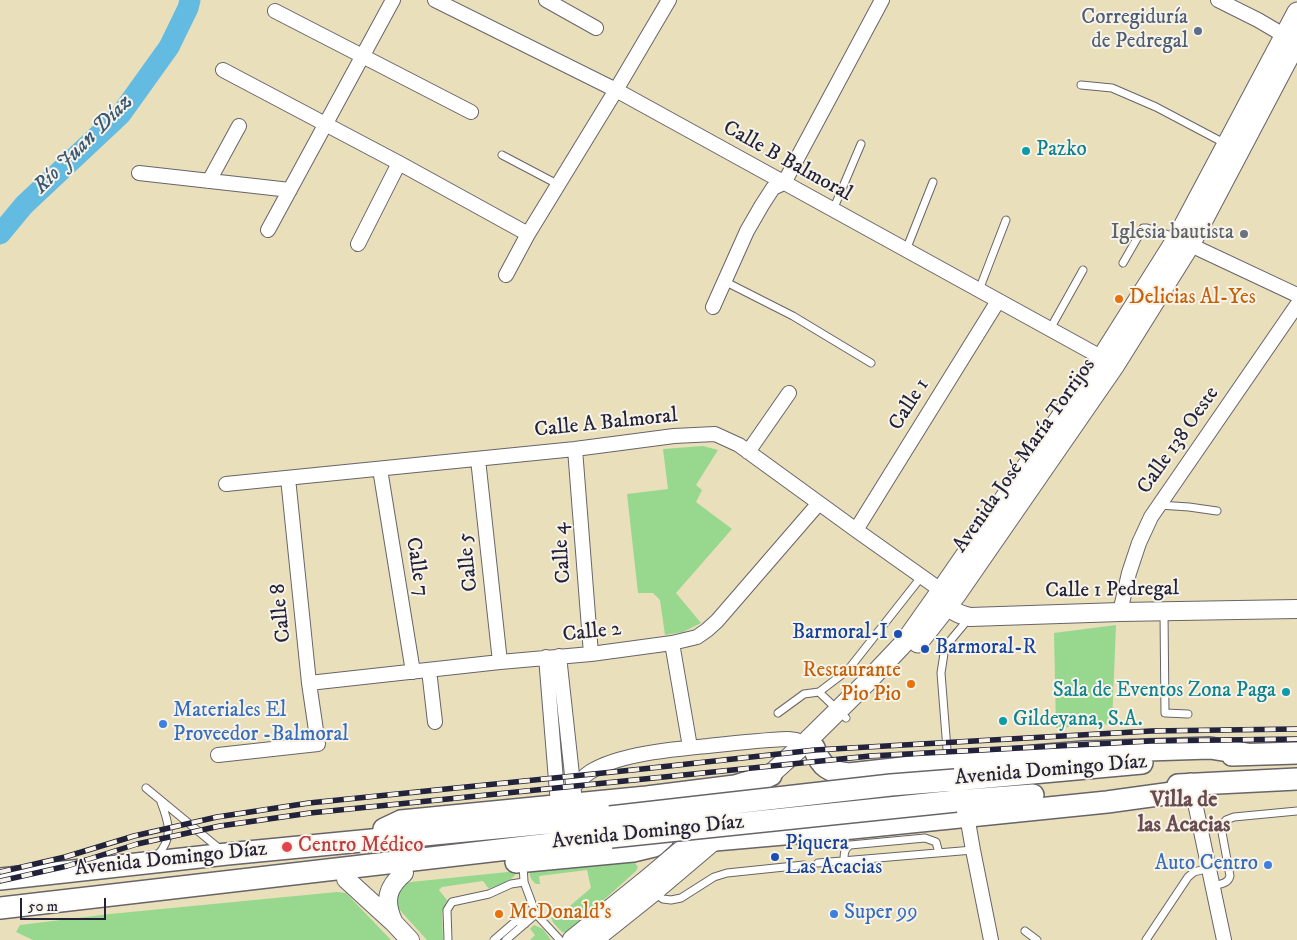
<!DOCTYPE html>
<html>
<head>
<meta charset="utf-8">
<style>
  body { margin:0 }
  #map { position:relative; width:1297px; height:940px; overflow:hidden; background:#e9dfbb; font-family:"IM FELL DW Pica",serif }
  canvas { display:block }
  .scale { position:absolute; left:20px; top:898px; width:86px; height:22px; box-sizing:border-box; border:2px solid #22223b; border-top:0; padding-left:6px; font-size:15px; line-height:18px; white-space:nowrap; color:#22223b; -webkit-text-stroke:4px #f7f3e8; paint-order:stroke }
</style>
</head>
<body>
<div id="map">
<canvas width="1297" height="940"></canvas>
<div class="scale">50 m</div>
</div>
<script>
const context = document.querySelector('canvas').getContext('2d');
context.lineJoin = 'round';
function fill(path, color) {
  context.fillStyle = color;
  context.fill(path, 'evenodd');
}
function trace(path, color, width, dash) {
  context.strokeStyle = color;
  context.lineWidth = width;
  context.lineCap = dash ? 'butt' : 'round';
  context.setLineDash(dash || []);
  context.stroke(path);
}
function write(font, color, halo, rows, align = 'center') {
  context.font = font + ' "IM FELL DW Pica",serif';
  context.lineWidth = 4;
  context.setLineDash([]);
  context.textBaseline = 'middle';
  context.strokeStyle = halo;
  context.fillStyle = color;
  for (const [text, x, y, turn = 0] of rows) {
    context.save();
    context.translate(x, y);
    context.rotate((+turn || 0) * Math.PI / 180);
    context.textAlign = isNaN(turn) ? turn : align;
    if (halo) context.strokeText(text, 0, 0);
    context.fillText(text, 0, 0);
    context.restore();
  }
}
const green = new Path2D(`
  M 703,446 L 718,450 L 696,485 L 702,490 L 696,502 L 732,529 L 676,593 L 701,623 L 683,632 L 665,635 L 660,600 L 653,593 L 638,593 L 627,494 L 668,489 L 663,449 Z
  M 1116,625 L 1112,724 L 1056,728 L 1054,633 Z
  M 628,860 L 635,863 L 638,867 L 636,871 L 567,933 L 562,932 C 556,925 547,919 553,909 L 558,916 L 591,888 L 587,870 L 539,876 L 540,884 L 536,884 C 531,880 530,877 529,870 Z
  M 517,871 C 514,881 498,885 489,889 L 483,881 L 442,887 L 439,890 L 447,900 L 442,913 L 443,940 L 427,940 L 397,907 L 394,901 C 398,890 398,885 411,882 Z
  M 337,892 L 346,893 L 391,940 L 33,940 L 16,932 L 20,925 L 110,914 Z
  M 534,925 L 543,929 L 551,940 L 530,940 L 535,935 L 530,929 Z`);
const river = new Path2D(`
  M 0,234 L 24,205 L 121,114 L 169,47 L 188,8 L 190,0`);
const service = new Path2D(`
  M 1081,85 L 1112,88 L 1156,107 L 1226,144
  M 502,155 L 559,185
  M 833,210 L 861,144
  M 906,250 L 933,182
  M 1123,263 L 1143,228 L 1147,228 L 1175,237
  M 724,281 L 793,316 L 871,363
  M 979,290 L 1006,220
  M 1050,329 L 1083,270
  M 1159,505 L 1189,507 L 1217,511
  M 1164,613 L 1165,713 L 1188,714
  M 819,692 L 846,718
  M 778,713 L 804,694 L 819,692 L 848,670 L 922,576
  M 948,762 L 941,673 L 945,647 L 970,617
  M 146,788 L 221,850
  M 157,856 C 174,837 169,823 161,802
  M 844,861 C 844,854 844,849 850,845 L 925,838 L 936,842 L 939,853
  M 818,863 L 973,850
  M 523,864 L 524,882 L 536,914 L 560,940
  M 1212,886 C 1220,884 1228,884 1230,876 L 1221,827 L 1226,820 L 1234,817 L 1297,811
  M 653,892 L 663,899 L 671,900 L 681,898 L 714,877 L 727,873 L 804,865
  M 1025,931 L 1037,940
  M 448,940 L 447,910 L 452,902 L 489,894 L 511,884 L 524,882
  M 494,940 L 516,921 L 525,924
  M 506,940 L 536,914
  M 1146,940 L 1188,877 L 1194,872 L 1209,868`);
const minor = new Path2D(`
  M 435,0 L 616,90 L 1108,361
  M 546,0 L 596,28
  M 1218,0 L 1258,20 L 1292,40
  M 275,11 L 471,112
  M 223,70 L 399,163 L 528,234
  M 139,173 L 290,190
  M 209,181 L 239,126
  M 268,230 L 393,0
  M 1182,241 L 1297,295
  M 358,244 L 399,163
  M 506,275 L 528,234 L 616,90 L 669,0
  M 713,307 L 747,231 L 762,205 L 773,188 L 784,183 L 882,0
  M 575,449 L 591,654
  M 748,452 L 789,393
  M 478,459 L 500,662
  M 380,469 L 413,672
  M 226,484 L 575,449 L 674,436 L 715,434 L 739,445 L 856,530 L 935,586 L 940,592
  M 856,530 L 998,301
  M 1120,612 L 1129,573 L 1139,543 L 1151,517 L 1297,305
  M 672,643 L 690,747
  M 559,656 L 574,793
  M 546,657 L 558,805
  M 429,670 L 435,722
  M 309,683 L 500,662 L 591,654 L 672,643 L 697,637 L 707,630 L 717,621 L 819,503
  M 218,755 L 318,744 L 309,683 L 288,478
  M 1191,784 L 1224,940
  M 558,805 C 567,794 577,781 590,772 C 618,754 674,749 708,746 C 735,743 761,740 788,739 L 796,740 L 804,744
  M 967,816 L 973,850 L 991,940`);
const tertiary = new Path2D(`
  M 940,594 C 949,609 953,613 970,617 L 1120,612 L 1297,609
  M 346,879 L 393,922 L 410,940
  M 393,921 C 384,901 387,887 404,873`);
const secondary = new Path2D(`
  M 918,643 L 956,595 L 1115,365 L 1190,245 L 1297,42
  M 760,784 L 804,744 L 867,682 L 904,643 L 940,592 L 1102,357 L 1177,238 L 1297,12
  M 572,940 L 644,882 L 714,823
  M 593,940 L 653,892 L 725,831`);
const primary = new Path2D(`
  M 814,748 C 821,767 829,772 849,774 L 948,763 L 1084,752 L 1210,748 L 1247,754
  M 1232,755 L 1297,753
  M 955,780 L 1142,763
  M 1178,785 L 1297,779
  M 956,801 L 1033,795
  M 384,829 L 401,821 L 647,797 L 735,786 L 771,775
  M 715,840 L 852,828 L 1107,802 L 1165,794 L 1175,792 L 1191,784
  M 516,862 L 633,851 L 654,846 L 663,838 L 666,827 L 664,816 L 657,805 L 647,797
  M 0,879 L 227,854 L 610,817
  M 0,908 L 611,837`);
const rail = new Path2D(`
  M 0,872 L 65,857 L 134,836 L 217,817 L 309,803 L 642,769 L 815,750 L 1151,731 L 1297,729
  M 0,881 L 67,866 L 137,844 L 220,826 L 310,813 L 870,756 L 1151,741 L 1297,739`);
const primaryBridge = new Path2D(`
  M 610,817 L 891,785 L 955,780
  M 611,837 L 956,801`);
const markers = [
  [1198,31,5,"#5c6f8a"],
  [1026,151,5,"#0f9aa8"],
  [1244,234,5,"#6b7280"],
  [1119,299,5,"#e8710a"],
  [898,634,5,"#1a4fb4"],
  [925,649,5,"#1a4fb4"],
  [911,684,5,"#e8710a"],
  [1286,692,5,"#0f9aa8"],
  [1003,721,5,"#0f9aa8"],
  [163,724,5,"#3f7fe0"],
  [287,847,6,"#e0444e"],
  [775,857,5,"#1a4fb4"],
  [1268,865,5,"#3f7fe0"],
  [499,914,5,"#e8710a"],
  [834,914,5,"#3f7fe0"]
];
const serviceNames = [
  ["Corregiduría",1188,19],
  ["de Pedregal",1188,43]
];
const cultureNames = [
  ["Pazko",1036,151],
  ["Sala de Eventos Zona Paga",1276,692,"right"],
  ["Gildeyana, S.A.",1013,721]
];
const streetNames = [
  ["Calle B Balmoral",787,162,29],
  ["Calle 1",910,405,-58],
  ["Calle A Balmoral",606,424,-6],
  ["Calle 138 Oeste",1179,441,-55],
  ["Avenida José María Torrijos",1025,456,-55],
  ["Calle 4",563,553,-94],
  ["Calle 5",469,562,-96],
  ["Calle 7",416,567,81],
  ["Calle 1 Pedregal",1112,591,-1],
  ["Calle 8",282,613,-96],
  ["Calle 2",592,633,-6],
  ["Avenida Domingo Díaz",1051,771,-5],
  ["Avenida Domingo Díaz",648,833,-6],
  ["Avenida Domingo Díaz",171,860,-6]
];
const worshipNames = [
  ["Iglesia bautista",1234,234]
];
const foodNames = [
  ["Delicias Al-Yes",1129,299],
  ["Restaurante",901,672,"right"],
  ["Pio Pio",901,696,"right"],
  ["McDonald's",509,914]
];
const transitNames = [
  ["Barmoral-I",888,634,"right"],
  ["Barmoral-R",935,649],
  ["Piquera",785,845],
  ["Las Acacias",785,869]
];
const shopNames = [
  ["Materiales El",173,712],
  ["Proveedor -Balmoral",173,736],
  ["Auto Centro",1258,865,"right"],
  ["Super 99",844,914]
];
const healthNames = [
  ["Centro Médico",298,847]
];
const waterNames = [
  ["Río Juan Díaz",84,145,-45]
];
const neighbourhoodNames = [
  ["Villa de",1184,801],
  ["las Acacias",1184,826]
];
fill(green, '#98d88e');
trace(river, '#64bbe1', 21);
trace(service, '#686468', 9);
trace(minor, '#686468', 16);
trace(tertiary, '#686468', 20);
trace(secondary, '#686468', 21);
trace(primary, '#686468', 24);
trace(service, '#fff', 7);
trace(minor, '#fff', 14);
trace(tertiary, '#fff', 18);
trace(secondary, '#fff', 19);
trace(primary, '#fff', 21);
trace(rail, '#22223b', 5.5);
trace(rail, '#f7f3e8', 4, [11]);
trace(primaryBridge, '#686468', 24, []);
trace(primaryBridge, '#fff', 21);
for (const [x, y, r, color] of markers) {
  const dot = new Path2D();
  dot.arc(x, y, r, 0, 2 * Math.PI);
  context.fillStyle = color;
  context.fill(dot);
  trace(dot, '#f7f3e8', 2);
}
write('21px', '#4e5e75', '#f7f3e8', serviceNames, 'right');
write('21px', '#0d838f', '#f7f3e8', cultureNames, 'left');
write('21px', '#22223b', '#f7f3e8', streetNames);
write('21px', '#5b616d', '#f7f3e8', worshipNames, 'right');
write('21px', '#c56008', '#f7f3e8', foodNames, 'left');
write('21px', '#164399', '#f7f3e8', transitNames, 'left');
write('21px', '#366cbe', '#f7f3e8', shopNames, 'left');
write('21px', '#be3a42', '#f7f3e8', healthNames, 'left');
write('italic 22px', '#395875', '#f7f3e8', waterNames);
write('bold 22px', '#684b50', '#f7f3e8', neighbourhoodNames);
</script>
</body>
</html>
